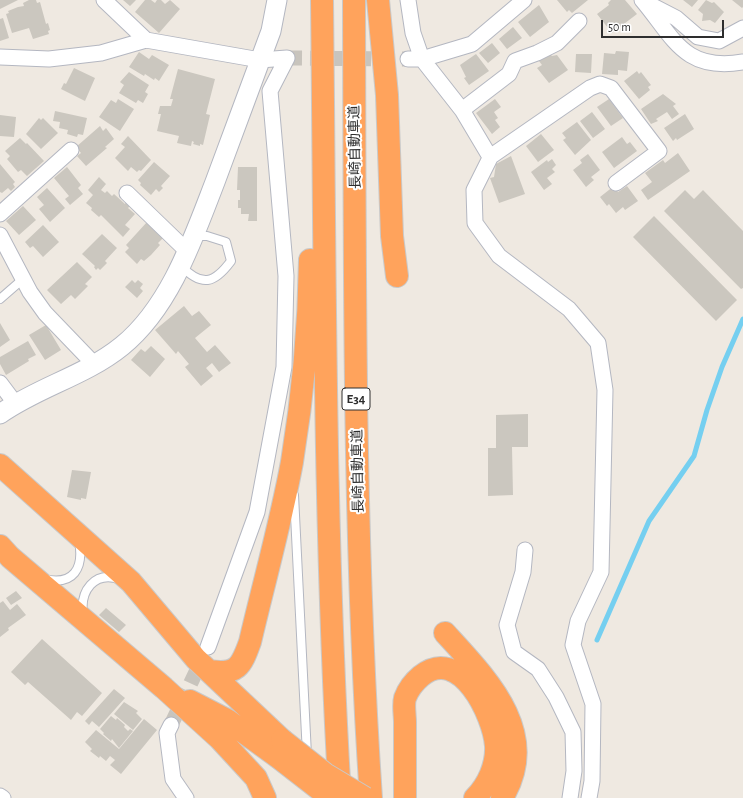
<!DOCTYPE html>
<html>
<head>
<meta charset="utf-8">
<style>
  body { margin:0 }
  #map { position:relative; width:743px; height:798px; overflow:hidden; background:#efe9e1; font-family:"Alegreya Sans",sans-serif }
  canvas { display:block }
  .scale { position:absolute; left:601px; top:20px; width:123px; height:18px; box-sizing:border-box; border:2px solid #2e2e2e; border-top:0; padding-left:5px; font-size:12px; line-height:14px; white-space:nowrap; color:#2e2e2e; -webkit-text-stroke:3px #fff; paint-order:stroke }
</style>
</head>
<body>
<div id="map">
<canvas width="743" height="798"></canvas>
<div class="scale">50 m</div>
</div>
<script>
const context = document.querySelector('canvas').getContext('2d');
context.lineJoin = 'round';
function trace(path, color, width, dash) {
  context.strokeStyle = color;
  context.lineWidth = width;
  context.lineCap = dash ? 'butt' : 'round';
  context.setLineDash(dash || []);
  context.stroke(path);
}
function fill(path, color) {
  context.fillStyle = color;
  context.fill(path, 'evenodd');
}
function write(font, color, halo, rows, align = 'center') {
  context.font = font + ' "Alegreya Sans","Noto Sans JP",sans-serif';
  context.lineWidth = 4;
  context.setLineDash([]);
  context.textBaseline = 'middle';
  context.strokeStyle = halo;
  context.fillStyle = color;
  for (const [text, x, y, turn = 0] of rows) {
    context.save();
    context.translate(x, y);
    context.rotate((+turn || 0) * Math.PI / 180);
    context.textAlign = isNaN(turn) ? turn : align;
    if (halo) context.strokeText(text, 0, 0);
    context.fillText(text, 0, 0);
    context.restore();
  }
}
const stream = new Path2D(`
  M 597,640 L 649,521 L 694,456 L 707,410 L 722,367 L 743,319`);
const building = new Path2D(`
  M 0,0 L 18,0 L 0,9 Z
  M 29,0 L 36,0 L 37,3 L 40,2 L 46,24 L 48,23 L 50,30 L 48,31 L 49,34 L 33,39 L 29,28 L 12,33 L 6,14 L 9,13 L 8,11 L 18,7 L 24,6 L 23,3 Z
  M 123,0 L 136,0 L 130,6 Z
  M 145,0 L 151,0 L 155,3 L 157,0 L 161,0 L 165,4 L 170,0 L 180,9 L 159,33 L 135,12 Z
  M 557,0 L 588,0 L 572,13 L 569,10 L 567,12 Z
  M 611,0 L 625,0 L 637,14 L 612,33 L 597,14 L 609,5 L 608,3 Z
  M 683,0 L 698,0 L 692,7 Z
  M 706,0 L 712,3 L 714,2 L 724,12 L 715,23 L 710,20 L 702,21 L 703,14 L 698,10 Z
  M 732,0 L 743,0 L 743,7 L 742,8 Z
  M 539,5 L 549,22 L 530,37 L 518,22 Z
  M 3,18 L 9,38 L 0,41 L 0,19 Z
  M 513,27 L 522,38 L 507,49 L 499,39 Z
  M 492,43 L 500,53 L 488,63 L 479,53 Z
  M 616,51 L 629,52 L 627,71 L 618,70 L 618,75 L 602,74 L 604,53 L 615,54 Z
  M 139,52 L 149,59 L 152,55 L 169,65 L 159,81 L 155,78 L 154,80 L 145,74 L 144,76 L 129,67 Z
  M 549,53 L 552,56 L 557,55 L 568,70 L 549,83 L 537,68 L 542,65 L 539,61 Z
  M 476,54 L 489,71 L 469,85 L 464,78 L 466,77 L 460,65 Z
  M 576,54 L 592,54 L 591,73 L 575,72 Z
  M 74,68 L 95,78 L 85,101 L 61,89 L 64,83 L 66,84 Z
  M 178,69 L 215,79 L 206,114 L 210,115 L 203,145 L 200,144 L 200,146 L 193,144 L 194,142 L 192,141 L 191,146 L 177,143 L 179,136 L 157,131 L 161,114 L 158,114 L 160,106 L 171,106 L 173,99 L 170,99 Z
  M 637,71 L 639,74 L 641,72 L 651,85 L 648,87 L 650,90 L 639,99 L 624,81 Z
  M 129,72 L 149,85 L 145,92 L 148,94 L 143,103 L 138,100 L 136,103 L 119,93 L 124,85 L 120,82 Z
  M 663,94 L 676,104 L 673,106 L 679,114 L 672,119 L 667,112 L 656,119 L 658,121 L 651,124 L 641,109 Z
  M 118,99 L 134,109 L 120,131 L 99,117 L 111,100 L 116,103 Z
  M 495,99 L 501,107 L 494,112 L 498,118 L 495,120 L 500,127 L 492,134 L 476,113 Z
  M 609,99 L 623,118 L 611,126 L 597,107 Z
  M 55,111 L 87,118 L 83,135 L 78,134 L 77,137 L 67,134 L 68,130 L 59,128 L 60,122 L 53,121 Z
  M 592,112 L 605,129 L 593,138 L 580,121 Z
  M 685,114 L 694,129 L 677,140 L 676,138 L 673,141 L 664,128 Z
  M 0,115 L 16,117 L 14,137 L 0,136 Z
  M 39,118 L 41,120 L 43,118 L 58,133 L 41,149 L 26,134 Z
  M 577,122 L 591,140 L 575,155 L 563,140 L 566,138 L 562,133 Z
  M 100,126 L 103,131 L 106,128 L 114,139 L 105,147 L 107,148 L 86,166 L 77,156 L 81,153 L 76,147 Z
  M 541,134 L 554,150 L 538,162 L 526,146 Z
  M 128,136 L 151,160 L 141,171 L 139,170 L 137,172 L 131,167 L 128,171 L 115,158 L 125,147 L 121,144 Z
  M 622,137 L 627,144 L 630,142 L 637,151 L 614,168 L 602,152 Z
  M 20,138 L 26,144 L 27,143 L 44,161 L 27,176 L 21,170 L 18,172 L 7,159 L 10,156 L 5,151 Z
  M 678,153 L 690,171 L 648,200 L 641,190 L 652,182 L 645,173 L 663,160 L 665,163 Z
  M 588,154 L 600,170 L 591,177 L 594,180 L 586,187 L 573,170 L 582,163 L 580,160 Z
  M 511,156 L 525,194 L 499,203 L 490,178 L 494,177 L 496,164 Z
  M 552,159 L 556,165 L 552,169 L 555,172 L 547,178 L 552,184 L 544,190 L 531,172 L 547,160 L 548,162 Z
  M 154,162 L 170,176 L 161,186 L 163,188 L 159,192 L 156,189 L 151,195 L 140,185 L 141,183 L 138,180 Z
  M 0,164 L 15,182 L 13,184 L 15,187 L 11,191 L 8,188 L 2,193 L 0,192 Z
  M 67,167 L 81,185 L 78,188 L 83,194 L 70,205 L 65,199 L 69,196 L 54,178 Z
  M 238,167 L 257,167 L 257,221 L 248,221 L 249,214 L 241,214 L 241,208 L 238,208 L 238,200 L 240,200 L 240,190 L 237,190 Z
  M 99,177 L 106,184 L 101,190 L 105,193 L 107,191 L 112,196 L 114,194 L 125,204 L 126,202 L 130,206 L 128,208 L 135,214 L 125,225 L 130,229 L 123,237 L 101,215 L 99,217 L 91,210 L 92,208 L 86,203 L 93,195 L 88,190 Z
  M 614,186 L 618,192 L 627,186 L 638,201 L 625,210 L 623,207 L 616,213 L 609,204 L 607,206 L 600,197 Z
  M 47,188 L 65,208 L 50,222 L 39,209 L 44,205 L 37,197 Z
  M 685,190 L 694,199 L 703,190 L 743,231 L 743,288 L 741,289 L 664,211 Z
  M 23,206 L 36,220 L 19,235 L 6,221 Z
  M 654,216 L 737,300 L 716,321 L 633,237 Z
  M 147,222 L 164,237 L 158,243 L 160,245 L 151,255 L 144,261 L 141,259 L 137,264 L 125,252 L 129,248 L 126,245 Z
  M 43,225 L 59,242 L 43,257 L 33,246 L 30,248 L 25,242 Z
  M 102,234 L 117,248 L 105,261 L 107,263 L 100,270 L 98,268 L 96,270 L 94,267 L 95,266 L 82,254 Z
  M 77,262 L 92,277 L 85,284 L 88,286 L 75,299 L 71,295 L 61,304 L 47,290 Z
  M 132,280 L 135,283 L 138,280 L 143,284 L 140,288 L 143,291 L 137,298 L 125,287 Z
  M 184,306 L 192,316 L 199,311 L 211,325 L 195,338 L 207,352 L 215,345 L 231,363 L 219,372 L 212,363 L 206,368 L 213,376 L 201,386 L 185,367 L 189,364 L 178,351 L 176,354 L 155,330 Z
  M 0,323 L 10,340 L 0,347 Z
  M 46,325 L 61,350 L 45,360 L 29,335 Z
  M 28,341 L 36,355 L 28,359 L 29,361 L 6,375 L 0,364 L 0,357 Z
  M 151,346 L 165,359 L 150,377 L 131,360 L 141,349 L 145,352 Z
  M 528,414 L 528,447 L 512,447 L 513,495 L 488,496 L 488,448 L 496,448 L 496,415 Z
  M 72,470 L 91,472 L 86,499 L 81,498 L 81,500 L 67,497 Z
  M 16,591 L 22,598 L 11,605 L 6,598 Z
  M 3,601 L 10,610 L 17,604 L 26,615 L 8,628 L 9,630 L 0,637 L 0,603 Z
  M 106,608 L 126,625 L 119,632 L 99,615 Z
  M 42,639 L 102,693 L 82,716 L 77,712 L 71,720 L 28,682 L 25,685 L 11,672 Z
  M 114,689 L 125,698 L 99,727 L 92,721 L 89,725 L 85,721 Z
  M 124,702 L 138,711 L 136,713 L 142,719 L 133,730 L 114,714 Z
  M 111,716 L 116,720 L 117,718 L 125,725 L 124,727 L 128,731 L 130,729 L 133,731 L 119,748 L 112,739 L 111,741 L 103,734 L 104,733 L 100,729 Z
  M 144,719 L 157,730 L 121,774 L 110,765 L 115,760 L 110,756 L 106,761 L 100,756 L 99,758 L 90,751 L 92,749 L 85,742 L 96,730 L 119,749 Z`);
const minorTunnel = new Path2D(`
  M 287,58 L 408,59
  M 171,725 L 204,655`);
const service = new Path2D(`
  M 181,266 C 202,287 214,284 231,261 L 226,242 L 207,236 L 194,236
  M 0,299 L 23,279
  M 294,495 L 307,755
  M 44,579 C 74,586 84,568 79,541
  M 83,614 C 80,591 94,571 119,579`);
const minor = new Path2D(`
  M 104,0 L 146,40
  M 408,0 L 413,33 L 422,59 L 462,110 L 490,157 L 590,88 L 600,84 L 611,88 L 659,151 L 616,183
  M 642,0 C 674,38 684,72 743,62
  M 647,3 L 676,18 L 698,37 L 719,41 L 743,28
  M 0,57 L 49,59 L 101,53 L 146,40 L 260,60 L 287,58
  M 408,59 L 422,59 L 472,44 L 524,0
  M 462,110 L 509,74 L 515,61 L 537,53 L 557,43 L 579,21
  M 491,156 L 474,190 L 475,223 L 499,256 L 569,309 L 598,343 L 605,390 L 601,572 L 578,621 L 573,645 L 593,704 L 592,781 L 589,798
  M 127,193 L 186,250
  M 0,214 L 71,150
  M 0,235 L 30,292 L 45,313 L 95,365
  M 0,383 L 15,403
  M 525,550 L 523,572 L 507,625 L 514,652 L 538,669 L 556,697 L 573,732 L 574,771 L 570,798
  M 208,647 L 257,512 L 284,367 L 286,276 L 270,91 L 287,58
  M 171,725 L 167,733 L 173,779 L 186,798
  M 0,796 L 3,798`);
const tertiary = new Path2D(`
  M 0,414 C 38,387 85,376 122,346 C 170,307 193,239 215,182 C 234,132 252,81 271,31 L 277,0`);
const motorway = new Path2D(`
  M 322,0 C 325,266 324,532 340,798
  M 354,0 C 355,266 353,533 371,798
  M 378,0 L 387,95 L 392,236 L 397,276
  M 0,465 L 131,582 L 196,659 L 282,740
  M 0,546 L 10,557 L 164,688 L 220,739 L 256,778 L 265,798
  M 445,633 C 486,678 542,733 502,798
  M 209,671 C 237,675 241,667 250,642 C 264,582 281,522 292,462 C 303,395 309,328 310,260
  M 190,701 L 227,720 L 278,757
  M 405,798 C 405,773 405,748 405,722 C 405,715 403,705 405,698 C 408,690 415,681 421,676 C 460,644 494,716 496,746 C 497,765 488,785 475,798`);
const motorwayBridge = new Path2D(`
  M 282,740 L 325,774 L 365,798
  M 278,757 L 323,792 L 334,798`);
const shields = [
  [356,399,28]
];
const shieldNames = [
  ["E34",356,399]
];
const streetNames = [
  ["長崎自動車道",355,147,-91],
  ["長崎自動車道",358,471,-91]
];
trace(stream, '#75cff0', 5);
fill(building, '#cbc7bf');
trace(minorTunnel, '#c8c4bd', 15, [15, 8]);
trace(service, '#b4b7c1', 10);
trace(minor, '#b4b7c1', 17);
trace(tertiary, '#b4b7c1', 21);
trace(motorway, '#c9c9c9', 24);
trace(service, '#fff', 8);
trace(minor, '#fff', 15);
trace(tertiary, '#fff', 19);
trace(motorway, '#ffa35c', 22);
trace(motorwayBridge, '#c9c9c9', 24, []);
trace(motorwayBridge, '#ffa35c', 22);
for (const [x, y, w] of shields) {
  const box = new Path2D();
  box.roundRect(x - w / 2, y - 11, w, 22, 3);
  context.fillStyle = '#fff';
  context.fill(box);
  trace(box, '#2e2e2e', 1);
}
write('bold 13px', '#2e2e2e', null, shieldNames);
write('14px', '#2e2e2e', '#fff', streetNames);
</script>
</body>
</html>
